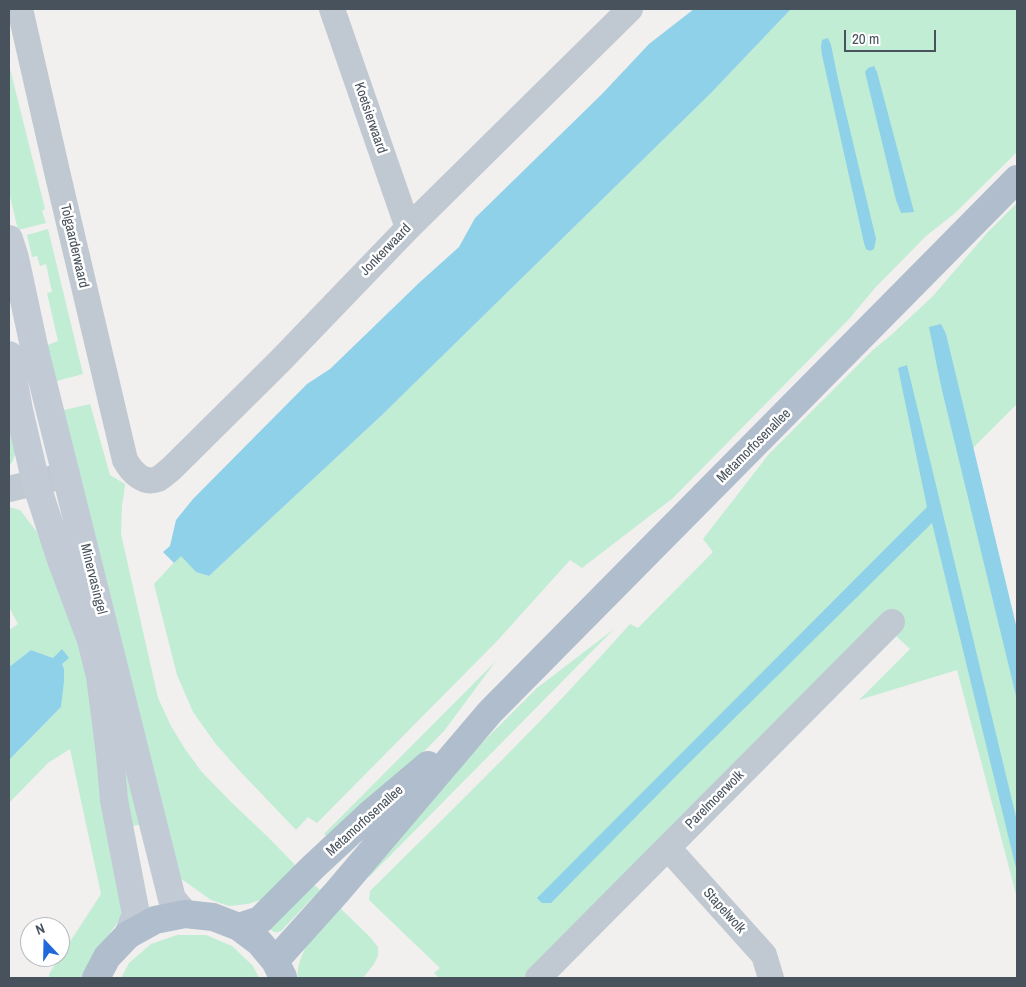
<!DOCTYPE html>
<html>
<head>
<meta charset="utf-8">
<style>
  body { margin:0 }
  #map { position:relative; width:1026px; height:987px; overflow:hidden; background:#f2efef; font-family:"Archivo Narrow",sans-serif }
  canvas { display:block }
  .frame { position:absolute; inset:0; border:10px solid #48525c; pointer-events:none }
  .north { position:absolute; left:20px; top:917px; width:50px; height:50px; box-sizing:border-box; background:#fff; border:1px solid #b6babe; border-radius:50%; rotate:339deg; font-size:14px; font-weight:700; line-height:20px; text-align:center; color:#48525c }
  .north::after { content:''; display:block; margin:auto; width:18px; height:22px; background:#2169da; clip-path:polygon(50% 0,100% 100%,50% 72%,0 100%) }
  .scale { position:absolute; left:844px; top:30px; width:92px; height:22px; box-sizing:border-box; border:2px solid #48525c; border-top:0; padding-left:6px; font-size:15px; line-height:18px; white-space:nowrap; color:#48525c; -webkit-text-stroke:4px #fff; paint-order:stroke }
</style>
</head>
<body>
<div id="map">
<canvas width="1026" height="987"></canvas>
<div class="frame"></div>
<div class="north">N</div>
<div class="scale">20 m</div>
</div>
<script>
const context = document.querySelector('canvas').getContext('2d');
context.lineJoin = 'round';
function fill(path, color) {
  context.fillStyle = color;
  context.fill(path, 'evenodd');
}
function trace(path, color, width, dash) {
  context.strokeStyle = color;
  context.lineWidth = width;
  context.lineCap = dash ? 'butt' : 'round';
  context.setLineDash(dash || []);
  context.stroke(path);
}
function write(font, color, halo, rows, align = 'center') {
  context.font = font + ' "Archivo Narrow",sans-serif';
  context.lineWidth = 5;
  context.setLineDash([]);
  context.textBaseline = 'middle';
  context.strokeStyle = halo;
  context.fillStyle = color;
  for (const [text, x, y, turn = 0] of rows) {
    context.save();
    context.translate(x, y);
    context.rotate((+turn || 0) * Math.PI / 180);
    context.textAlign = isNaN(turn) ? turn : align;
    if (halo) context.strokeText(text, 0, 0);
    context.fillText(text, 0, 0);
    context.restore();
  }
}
const green = new Path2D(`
  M 791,9 L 1017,9 L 1017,152 L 954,214 L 926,236 L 874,289 L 849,319 L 673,498 L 582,568 L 570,560 L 498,640 L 317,823 L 308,817 L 296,830 L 236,767 L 215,743 L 193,712 L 177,675 L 154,584 L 181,555 L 196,572 L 209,576 L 382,415 L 711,93 Z
  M 9,65 L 45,209 L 42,211 L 46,223 L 18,230 L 9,192 Z
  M 1017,203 L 1017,404 L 971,450 L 1017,634 L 1017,898 L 957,670 L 859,700 L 910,649 L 895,635 L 884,614 L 523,978 L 439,978 L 434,973 L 440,968 L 369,900 L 370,891 C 458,804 548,717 630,624 L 638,628 L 713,552 L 703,539 L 769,454 L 873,350 L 890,336 L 933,296 L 987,233 Z
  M 48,229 L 83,374 L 53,382 L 45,346 L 58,341 L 47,293 L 52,292 L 46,264 L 40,266 L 37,256 L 32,257 L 27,235 Z
  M 90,404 L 110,475 L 125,484 L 124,494 L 122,505 L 121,534 L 158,698 L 171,726 L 185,749 L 201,771 L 231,802 L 270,839 L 298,868 L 266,898 L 248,904 L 229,906 L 211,900 L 180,878 L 60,411 Z
  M 9,421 C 15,439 21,450 9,467 Z
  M 9,507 L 20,510 L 37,532 L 68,608 L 91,690 L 124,886 L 121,918 L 101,945 L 85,978 L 49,978 L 49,974 L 101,894 L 70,749 L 48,763 L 9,803 L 9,760 L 61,707 L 64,669 L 62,664 L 53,658 L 31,650 L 9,667 L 9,630 L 18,624 L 9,607 Z
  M 614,629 L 369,877 L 365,873 L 436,789 L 537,688 Z
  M 496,661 L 444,731 L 400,776 L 328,838 L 324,834 Z
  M 120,758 L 124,758 L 142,824 L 129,827 Z
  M 311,882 L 320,890 L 281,931 C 276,933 274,933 270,929 Z
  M 337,905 L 370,937 L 378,947 L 378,956 L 374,964 L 363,978 L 298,978 C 294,955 323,923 337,905 Z
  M 177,935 L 206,935 L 232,946 L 253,966 L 259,978 L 121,978 L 129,963 L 151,944 Z`);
const water = new Path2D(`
  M 694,9 L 791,9 L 711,93 L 382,415 L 209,576 L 196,572 L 181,556 L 174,563 L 163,552 L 170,546 L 176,520 L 193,499 L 307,384 L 330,369 L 420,282 L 459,247 L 475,218 L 602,94 L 649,44 Z
  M 828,38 L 831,45 L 839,84 L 876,239 L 874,249 L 870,251 L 866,249 L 864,243 L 822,55 L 821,47 L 822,40 Z
  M 874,66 L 877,72 L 914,212 L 901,213 L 896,200 L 865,72 L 868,68 Z
  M 941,324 L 946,334 L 1017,629 L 1017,700 L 941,386 L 929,327 Z
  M 907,365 L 1017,821 L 1017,872 L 932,523 L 684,768 L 551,903 L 542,903 L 537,898 L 927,507 L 898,368 Z
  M 62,649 L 69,658 L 62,664 L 64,669 L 64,681 L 61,707 L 9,760 L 9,667 L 31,650 L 53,658 Z`);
const street = new Path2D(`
  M 20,9 L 58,176 L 125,460 C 131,471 143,485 158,479 C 162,477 167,472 171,469 L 280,361 L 408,228 L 630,9
  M 332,9 L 408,228
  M 9,489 L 67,475
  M 668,848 L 764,955 L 771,978
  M 538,978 L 892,622`);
const secondary = new Path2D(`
  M 9,239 L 15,258 L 35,351 L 172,899 L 185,914
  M 9,355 L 19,410 L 36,483 L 60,557 L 91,640 L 100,676 L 110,755 L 114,800 L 136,914 L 128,935`);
const primary = new Path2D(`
  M 239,927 L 260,920 L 312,868 L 370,814 L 428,765
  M 275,961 L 337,892 L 490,712 L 1017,179
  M 96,978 L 107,957 L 128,935 L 155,920 L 185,914 L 213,917 L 239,927 L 259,942 L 275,961 L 283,977`);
const streetNames = [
  ["Koetsierwaard",370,118,71],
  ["Tolgaarderwaard",74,246,77],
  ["Jonkerwaard",386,250,-46],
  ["Metamorfosenallee",754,446,-45],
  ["Minervasingel",93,579,76],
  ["Parelmoerwolk",715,800,-45],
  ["Metamorfosenallee",365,821,-42],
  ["Stapelwolk",724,911,48]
];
fill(green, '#c0edd4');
fill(water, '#8fd1e8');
trace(street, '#c0c9d1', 26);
trace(secondary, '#c1cad5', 28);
trace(primary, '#b0bdcd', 28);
write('14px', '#48525c', '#fff', streetNames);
</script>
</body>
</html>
